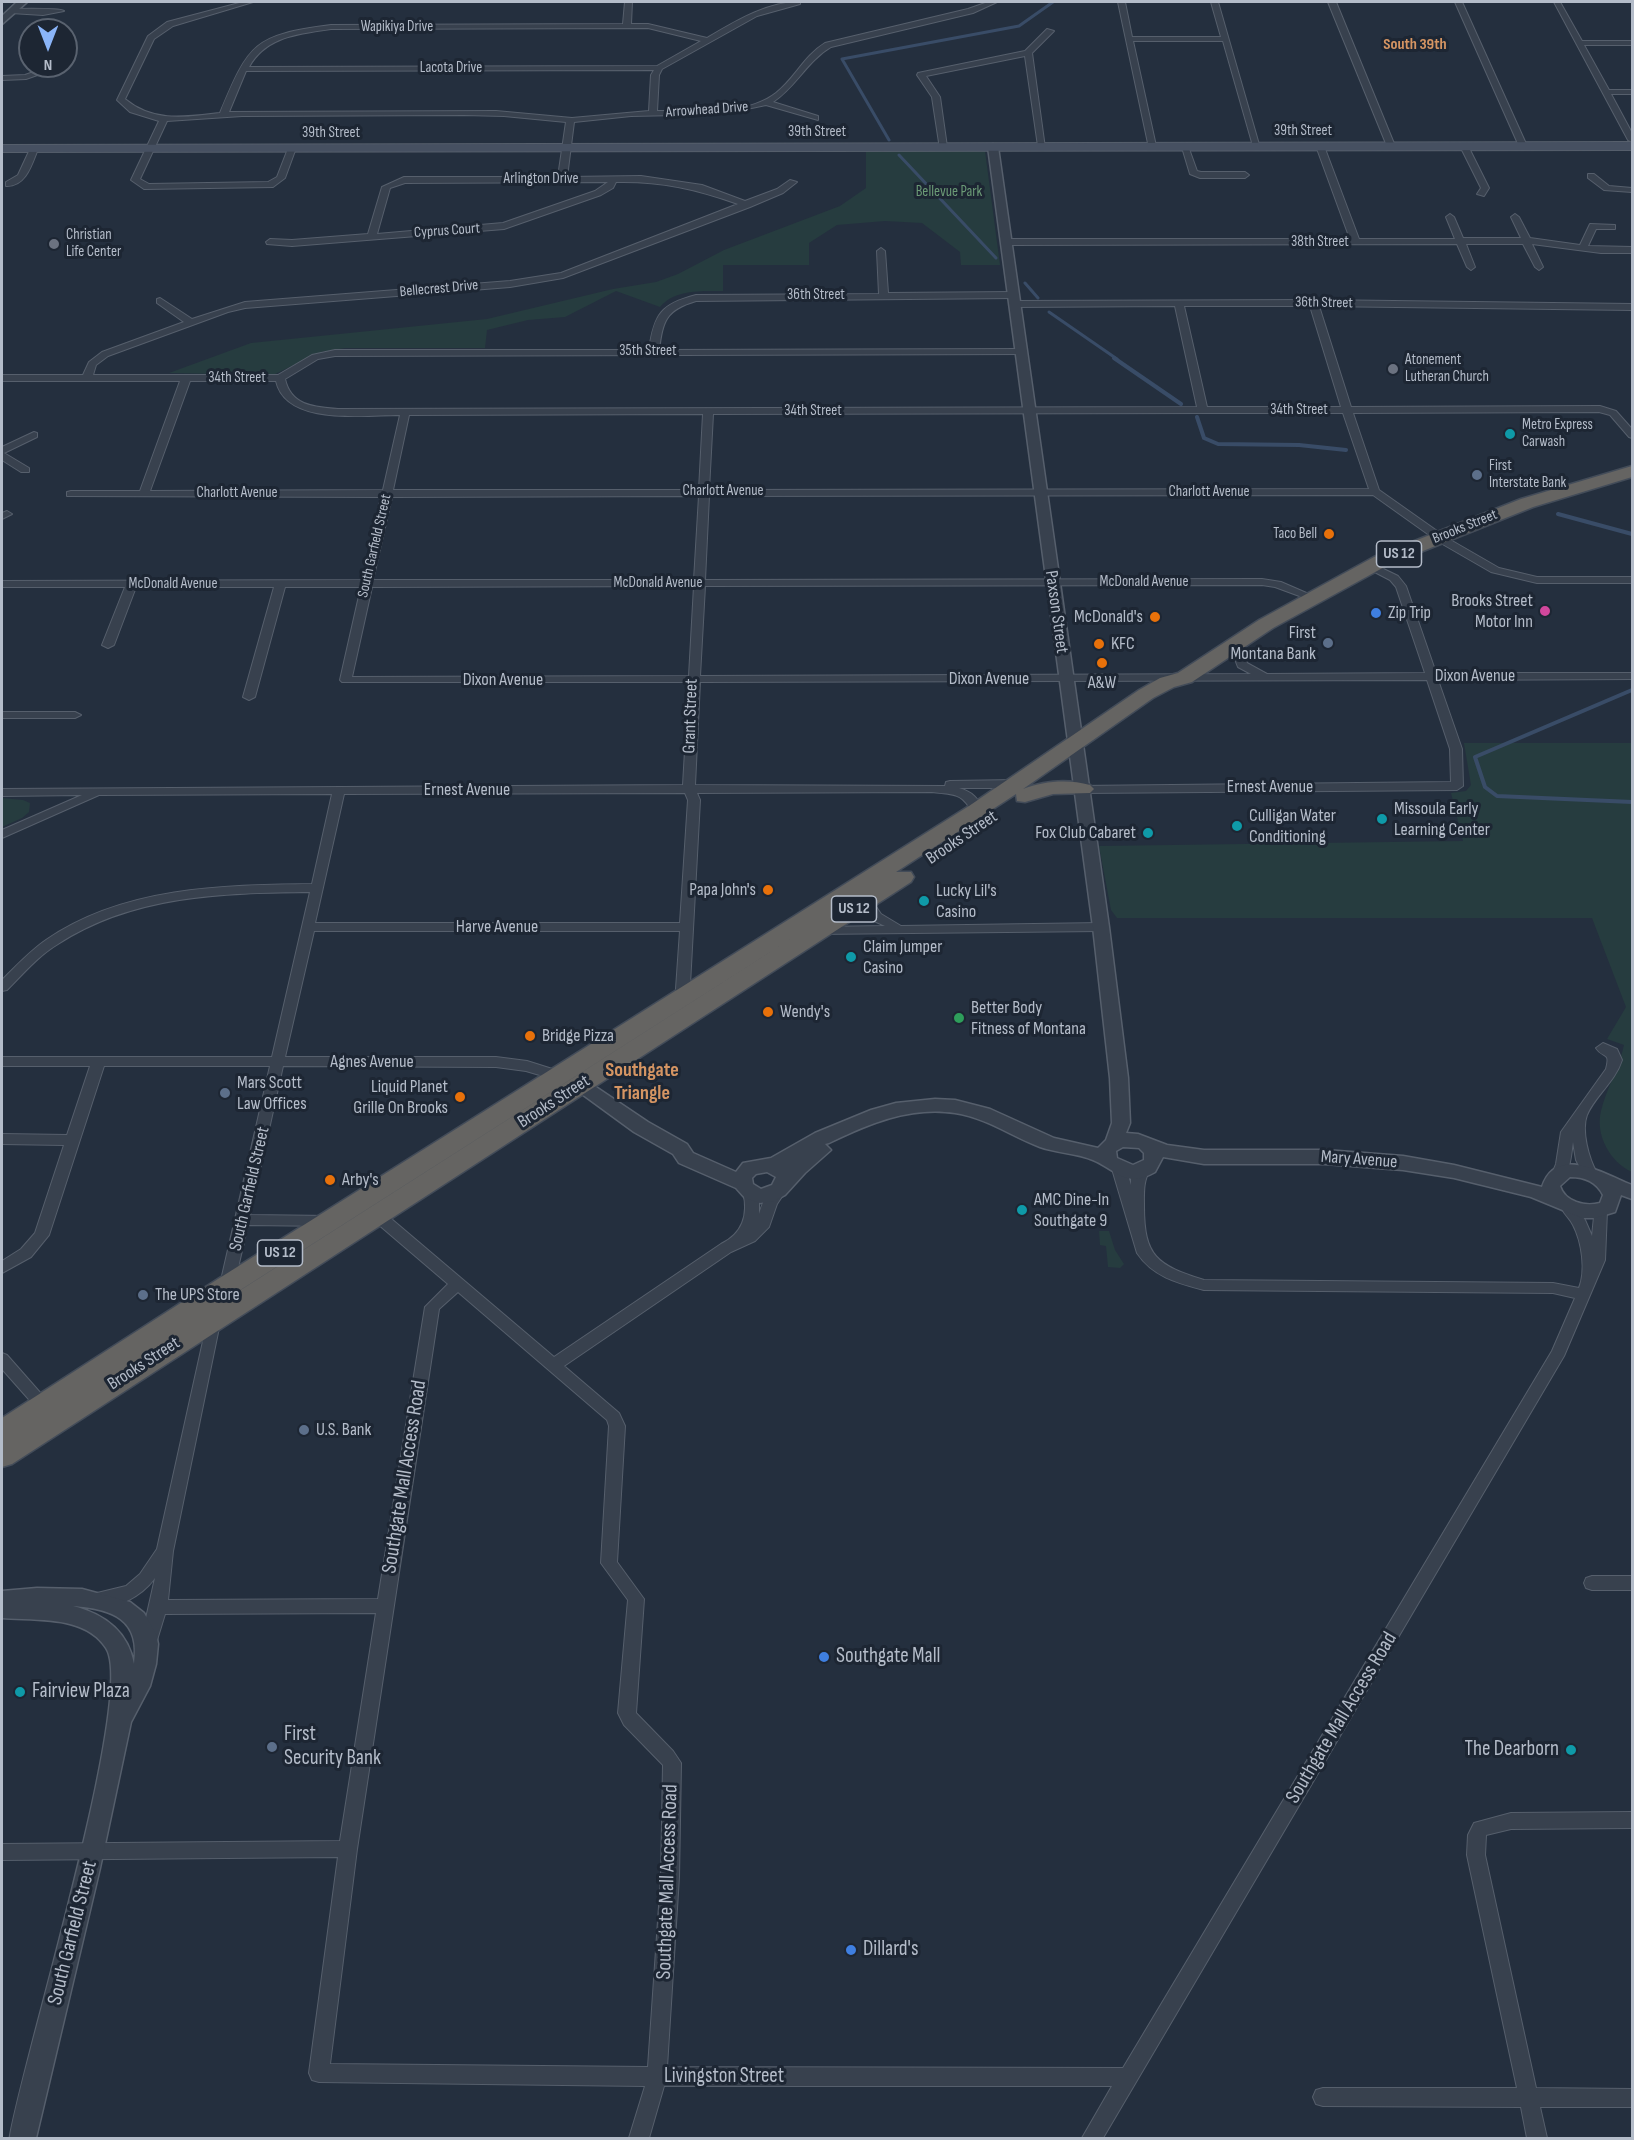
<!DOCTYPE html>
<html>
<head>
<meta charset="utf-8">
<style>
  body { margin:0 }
  #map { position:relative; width:1634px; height:2140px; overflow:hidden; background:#242f3e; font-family:"Sofia Sans Condensed",sans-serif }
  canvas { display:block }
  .frame { position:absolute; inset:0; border:3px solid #b4bcc9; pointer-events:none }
  .north { position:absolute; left:18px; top:18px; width:60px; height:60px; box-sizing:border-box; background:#1d2633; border:2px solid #59626f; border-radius:50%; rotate:180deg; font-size:16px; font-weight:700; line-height:24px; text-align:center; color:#b4bcc9 }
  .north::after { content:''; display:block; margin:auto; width:21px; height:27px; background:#8ab4f8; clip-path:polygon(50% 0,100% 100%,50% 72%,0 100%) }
</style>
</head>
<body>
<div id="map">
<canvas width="1634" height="2140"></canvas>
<div class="frame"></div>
<div class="north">N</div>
</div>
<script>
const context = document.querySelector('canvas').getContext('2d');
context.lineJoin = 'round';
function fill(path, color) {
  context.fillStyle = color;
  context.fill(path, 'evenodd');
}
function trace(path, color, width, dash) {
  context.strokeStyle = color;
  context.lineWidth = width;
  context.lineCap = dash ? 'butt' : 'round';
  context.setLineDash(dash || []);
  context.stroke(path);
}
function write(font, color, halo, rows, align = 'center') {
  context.font = font + ' "Sofia Sans Condensed",sans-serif';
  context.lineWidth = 6;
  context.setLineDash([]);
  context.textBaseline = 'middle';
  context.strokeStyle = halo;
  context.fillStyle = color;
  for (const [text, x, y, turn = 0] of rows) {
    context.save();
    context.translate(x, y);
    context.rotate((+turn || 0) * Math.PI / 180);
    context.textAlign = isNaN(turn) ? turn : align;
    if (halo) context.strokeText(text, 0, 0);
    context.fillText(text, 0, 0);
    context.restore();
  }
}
const green = new Path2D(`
  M 866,151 L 985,151 L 1000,265 L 961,265 L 960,252 L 922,223 L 885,221 L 837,225 L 809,243 L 809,265 L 723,265 L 723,291 C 702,291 675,289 660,307 L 616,291 L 565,317 L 528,320 L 487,330 L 485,348 L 345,348 L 321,352 L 273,375 L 169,373 L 251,343 L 487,319 L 613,289 L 656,282 L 678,274 L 724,250 L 840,206 L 866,188 Z
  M 1464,743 L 1632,743 L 1632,1172 C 1610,1162 1595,1135 1601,1111 C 1606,1089 1619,1069 1624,1045 L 1607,1039 L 1626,1007 L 1592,918 L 1117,918 L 1111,910 L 1099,846 L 1463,841 L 1451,793 L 1466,791 L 1471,785 Z
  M 2,798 L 23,800 L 30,803 L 29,812 L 22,818 L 2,827 Z
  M 1099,1231 L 1109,1231 L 1115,1250 L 1124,1264 L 1120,1268 L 1108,1267 L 1106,1246 L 1100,1245 Z`);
const streamFar1 = new Path2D(`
  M 889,140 L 842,59 L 1019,26 L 1053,2
  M 899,155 L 996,258
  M 1025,283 L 1038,298
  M 1049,312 L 1117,359`);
const stream = new Path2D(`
  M 1114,358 L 1181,404
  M 1197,417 L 1204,438 L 1218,444 L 1299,445 L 1346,450
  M 1558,514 L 1632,534
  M 1632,690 L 1475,757 L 1485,787 L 1497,796 L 1632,802`);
const minor = new Path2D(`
  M 243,2 L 253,2 L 173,26 L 154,39 L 125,99 C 154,123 186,117 220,113 C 249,43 254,35 331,25 L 623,24 L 625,2 L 632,2 L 631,24 L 648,24 L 707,38 C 736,21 766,2 800,2 L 800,4 L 757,16 L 662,69 L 659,75 L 657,111 C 694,110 745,117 776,93 C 795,78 804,56 825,43 L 968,9 L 988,2 L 997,2 L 973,13 L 831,47 C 807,61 796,87 773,102 L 818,116 L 818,120 L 766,105 L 723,114 L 631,116 L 574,122 L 567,177 L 641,176 L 702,185 L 745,201 L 777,189 L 790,180 L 797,182 L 783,193 L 750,207 L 563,278 L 510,287 L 245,308 L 228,312 L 108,356 L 96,365 L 93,375 L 278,375 L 312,355 L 335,350 L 649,350 C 654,314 661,304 696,295 L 879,294 L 877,251 L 881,248 L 885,251 L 888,293 L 1014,292 L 1019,295 L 1014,298 L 696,301 C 666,310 663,320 659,350 L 1022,349 L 1027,352 L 1025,354 L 335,356 L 318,359 L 285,379 C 291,406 314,407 338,409 L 1197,407 L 1175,306 L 1015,307 L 1010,304 L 1015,301 L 1314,300 L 1632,304 L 1632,310 L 1319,306 L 1351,407 L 1600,406 L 1616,411 L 1632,429 L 1632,438 L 1629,437 L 1610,415 L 1599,412 L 1353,413 L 1379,490 L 1447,538 L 1499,568 L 1537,577 L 1632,577 L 1632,583 L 1537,583 L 1491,572 L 1439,542 L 1373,495 L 709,496 L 705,580 L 1262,579 L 1281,582 L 1318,598 L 1313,601 L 1275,587 L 1262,585 L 705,586 L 700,676 L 1251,674 L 1238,667 L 1231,649 L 1236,640 L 1240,639 L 1246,642 L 1243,649 L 1247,663 L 1267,674 L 1425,673 L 1396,587 L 1390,580 L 1367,568 L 1366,566 L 1371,563 L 1398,576 L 1406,586 L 1436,673 L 1632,673 L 1632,679 L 1438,680 L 1462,749 L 1463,786 L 1457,790 L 1083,793 L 1079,792 L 1077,789 L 1079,786 L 1451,782 L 1450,749 L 1427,680 L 700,682 L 695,785 L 945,786 L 946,782 L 950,781 L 1017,780 L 1023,784 L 1017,788 L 959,788 C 972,792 979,798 983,811 L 977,815 L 973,814 C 962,792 955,795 932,792 L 697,793 L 700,800 L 689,1003 L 682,1007 L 675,1003 L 680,931 L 314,931 L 285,1057 L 496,1057 L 527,1061 L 565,1073 L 567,1076 L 560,1081 L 526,1071 L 496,1067 L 283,1066 L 250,1215 L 330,1216 L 335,1217 L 337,1221 L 335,1225 L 330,1226 L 248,1225 L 233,1289 L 231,1293 L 221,1293 L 219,1289 L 270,1066 L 104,1066 L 49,1235 L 31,1257 L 2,1273 L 2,1261 L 21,1249 L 35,1233 L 64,1145 L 2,1144 L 2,1134 L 67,1135 L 90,1066 L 2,1066 L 2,1057 L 272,1057 L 310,892 C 223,893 133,895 58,944 C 38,956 23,974 7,990 L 2,991 L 2,980 C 16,966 30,951 46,940 C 123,887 222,885 312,884 L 332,794 L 99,795 L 2,838 L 2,830 L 82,795 L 2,796 L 2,789 L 683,785 L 689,682 L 342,682 L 340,680 L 361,587 L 285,587 L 255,697 L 249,700 L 243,697 L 274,587 L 136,587 L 114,645 L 108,648 L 102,645 L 125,587 L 2,587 L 2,581 L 363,580 L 381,497 L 67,496 L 67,492 L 71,491 L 140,491 L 180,381 L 2,381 L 2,375 L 83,375 L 89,362 L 102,352 L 184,322 L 157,303 L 157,299 L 160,298 L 192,319 L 245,302 L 510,281 L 561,273 L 738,204 C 696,189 661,181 616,182 L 613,188 L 601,195 L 504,229 L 292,246 L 267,244 L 266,242 L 270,239 L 292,240 L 368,234 L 382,187 L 404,177 L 558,177 L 566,122 L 504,116 L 464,115 L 242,116 L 167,121 L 140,179 L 149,184 L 268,182 L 277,177 L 289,146 L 296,148 L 285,178 L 273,187 L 144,189 L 131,180 L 159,121 L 130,112 L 117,100 L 148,36 L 167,22 ZM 648,28 L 701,41 L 657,66 L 249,67 C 266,36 299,34 331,29 ZM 654,70 L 651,75 L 649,111 L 572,118 L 496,111 L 229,112 L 246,71 ZM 608,182 L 595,191 L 503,223 L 377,234 L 390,188 L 405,183 ZM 1184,306 L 1310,306 L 1341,407 L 1207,407 ZM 190,381 L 276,381 C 286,426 364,415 400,415 L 383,490 L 150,491 ZM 1203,413 L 1343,413 L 1369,489 L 709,490 L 713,414 ZM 703,414 L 699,490 L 393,490 L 409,415 ZM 699,496 L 694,580 L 373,580 L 392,497 ZM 694,586 L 689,676 L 352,677 L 372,587 ZM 685,793 L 688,800 L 680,923 L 315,923 L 344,794 Z
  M 1118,2 L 1125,2 L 1132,37 L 1221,37 L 1211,2 L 1218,2 L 1260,148 L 1253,146 L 1223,41 L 1133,41 L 1156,146 L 1149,148 Z
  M 1328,2 L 1336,2 L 1395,146 L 1394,148 L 1387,146 Z
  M 1455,2 L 1462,2 L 1527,146 L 1526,148 L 1519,146 Z
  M 1554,2 L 1560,2 L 1582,41 L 1632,41 L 1632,45 L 1584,45 L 1609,90 L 1632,90 L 1632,94 L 1611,94 L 1632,133 L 1632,142 L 1628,140 Z
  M 14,9 C 24,9 58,8 64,11 L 43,15 L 11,13 L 10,11 Z
  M 1047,29 L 1054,31 L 1032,53 L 1045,148 L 1038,146 L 1025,56 L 926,76 L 940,97 L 947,147 L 940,149 L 932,97 L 917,75 L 918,73 L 1025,51 Z
  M 51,66 L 63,66 L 26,79 L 2,80 L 2,76 L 25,75 Z
  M 1181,144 L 1188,146 L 1197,171 L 1201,172 L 1245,172 L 1249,175 L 1245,178 L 1200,178 L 1190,174 Z
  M 1317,144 L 1324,146 L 1359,239 L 1455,239 L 1446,217 L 1450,214 L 1454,217 L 1463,238 L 1521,238 L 1511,217 L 1515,214 L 1519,217 L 1530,238 L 1580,245 L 1590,224 L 1615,225 L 1615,229 L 1596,229 L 1588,246 L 1632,247 L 1632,253 L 1601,253 L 1532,244 L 1543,267 L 1539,270 L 1535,267 L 1523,244 L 1466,244 L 1475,267 L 1471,270 L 1467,267 L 1457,244 L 1008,245 L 1004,242 L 1008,239 L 1350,239 L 1316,146 Z
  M 1461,144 L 1468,146 L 1489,188 L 1484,196 L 1477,194 L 1481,188 L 1460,146 Z
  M 31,147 L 38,149 C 32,164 26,187 6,186 L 6,182 L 18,175 Z
  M 1588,174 L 1594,174 L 1609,186 L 1632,188 L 1632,192 L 1604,190 L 1588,178 Z
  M 34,432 L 37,433 L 37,437 L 4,453 L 29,468 L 29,472 L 21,472 L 2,460 L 2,447 Z
  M 7,511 L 12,514 L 2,519 L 2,513 Z
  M 2,712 L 75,712 L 81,715 L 75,718 L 2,718 Z
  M 866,897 L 870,898 L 881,914 L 901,926 L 1101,923 L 1107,927 L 1101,931 L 817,934 L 815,931 L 821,927 L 885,926 L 872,920 L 860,901 Z
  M 1603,1043 L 1617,1049 L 1622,1060 C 1615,1082 1595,1096 1587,1115 C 1581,1131 1589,1159 1597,1173 L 1595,1177 L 1585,1177 L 1576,1160 L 1573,1142 C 1571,1155 1571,1166 1564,1178 L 1554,1178 L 1552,1174 L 1556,1164 L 1561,1132 L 1606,1069 C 1611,1051 1603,1059 1596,1048 Z
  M 1119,1164 L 1126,1169 L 1131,1185 L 1131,1178 L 1138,1166 L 1148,1166 L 1150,1170 C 1143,1181 1144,1193 1144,1206 C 1144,1257 1157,1265 1204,1280 L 1553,1283 L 1579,1288 C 1586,1271 1582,1242 1573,1225 C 1570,1219 1565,1215 1562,1209 L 1564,1205 L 1574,1205 L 1585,1220 L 1592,1236 L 1595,1207 L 1605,1207 L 1607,1211 L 1605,1260 L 1564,1356 L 1103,2138 L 1082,2138 L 1112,2086 L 664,2086 L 649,2138 L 629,2138 L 645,2086 L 319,2082 L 312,2080 L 309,2073 L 338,1857 L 2,1860 L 2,1844 L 340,1841 L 376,1613 L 165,1614 L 154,1650 L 148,1652 L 142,1650 L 140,1645 L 155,1578 C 142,1596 115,1612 93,1604 L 91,1599 L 93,1594 L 126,1586 L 140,1574 L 157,1549 L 209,1314 L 219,1314 L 221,1318 L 173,1551 L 168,1600 L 378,1599 L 425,1307 L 448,1284 L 372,1219 L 370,1215 L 372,1211 L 382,1211 L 554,1357 L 721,1244 C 742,1234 749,1215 743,1192 L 745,1188 L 755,1188 L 759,1199 L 759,1214 C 763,1202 768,1185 783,1188 L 785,1192 L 777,1204 L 769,1227 L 755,1241 L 731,1252 L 564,1366 L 619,1413 L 625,1426 L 617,1562 L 644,1599 L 636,1713 L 673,1751 L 681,1763 L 679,1877 L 667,2067 L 1123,2068 L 1552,1351 L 1575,1298 L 1553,1293 L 1204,1290 C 1178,1283 1153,1277 1137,1253 L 1112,1169 ZM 458,1292 L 607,1420 L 609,1426 L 601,1563 L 628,1600 L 618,1713 L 624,1725 L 663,1765 L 661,1877 L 648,2067 L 330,2064 L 357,1849 L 439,1309 Z
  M 2,1353 L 7,1355 L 51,1405 L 54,1409 L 51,1413 L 46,1415 L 41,1413 L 2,1369 Z
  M 1592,1576 L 1632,1576 L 1632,1590 L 1592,1590 L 1586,1588 L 1584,1583 L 1586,1578 Z
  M 1632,1812 L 1632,1828 L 1511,1829 L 1486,1835 L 1485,1855 L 1536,2088 L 1632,2089 L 1632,2107 L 1540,2107 L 1547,2138 L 1527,2138 L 1521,2107 L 1323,2106 L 1316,2104 L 1313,2097 L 1316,2090 L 1323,2088 L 1517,2088 L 1467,1855 L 1468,1835 L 1474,1823 L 1511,1813 Z`);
const tertiary = new Path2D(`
  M 17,2 L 27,2 L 2,24 L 2,16 Z
  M 993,144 L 998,147 L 1109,927 L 1128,1078 L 1130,1123 L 1126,1133 L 1138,1134 L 1167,1145 L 1204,1150 L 1325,1150 L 1403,1156 L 1454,1165 L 1542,1187 C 1556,1143 1606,1175 1632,1185 L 1632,1199 L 1621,1195 L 1615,1212 L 1595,1218 L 1582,1218 L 1531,1197 L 1454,1178 L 1403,1170 L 1325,1164 L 1204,1164 L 1163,1157 L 1155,1172 C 1125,1189 1117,1170 1093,1160 C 1076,1153 1057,1153 1040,1147 C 1011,1136 987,1118 955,1113 C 910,1106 868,1124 829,1143 L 825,1144 L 831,1150 L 805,1173 L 785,1195 L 774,1201 L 760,1203 L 745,1198 L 736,1188 L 679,1163 L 673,1154 L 634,1132 L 575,1089 L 561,1083 L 558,1079 L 561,1075 L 567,1073 L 587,1081 L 648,1122 L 687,1144 L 693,1153 L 736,1172 L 743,1163 L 771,1158 L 815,1133 L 871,1110 L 896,1103 L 935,1099 L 955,1100 L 990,1109 L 1054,1138 L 1098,1148 L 1106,1140 L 1112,1123 L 1110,1078 L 1093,927 L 988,147 ZM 1123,1147 L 1139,1148 L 1144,1153 L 1144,1160 L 1133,1165 L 1117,1158 L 1116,1151 ZM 767,1172 L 776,1177 L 772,1185 L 761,1189 L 753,1184 L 752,1178 L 756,1174 ZM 1570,1177 C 1584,1177 1596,1181 1603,1195 L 1600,1203 C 1585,1207 1565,1202 1560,1186 Z
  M 37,1588 L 82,1589 L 130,1602 L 144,1613 L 156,1634 L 158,1644 L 156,1664 L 150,1686 L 131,1722 L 100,1868 L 36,2138 L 10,2138 C 22,2062 137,1694 106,1648 C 85,1615 36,1621 2,1618 L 2,1591 ZM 73,1606 C 112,1609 141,1619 134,1664 C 128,1631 104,1614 73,1606 Z`);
const secondary = new Path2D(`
  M 1632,142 L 1632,150 L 2,152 L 2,145 Z`);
const trunk = new Path2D(`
  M 1632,466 L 1632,477 L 1533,507 L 1388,565 L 1273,628 L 1192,682 L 1174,687 L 1153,698 L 1023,789 C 1044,781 1068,779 1090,785 L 1094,789 L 1090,793 L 1053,794 L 1025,802 L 1017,801 L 1016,794 L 896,872 L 911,872 L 914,877 L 911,882 L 12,1464 L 2,1467 L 2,1418 L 218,1279 L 969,806 L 1139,690 L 1160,678 L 1178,673 L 1259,620 L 1374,557 L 1521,499 ZM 858,896 L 220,1303 L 236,1293 Z`);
const markers = [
  [54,244,6,"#6b7280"],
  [1393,369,6,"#6b7280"],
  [1510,434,6,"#0f9aa8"],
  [1477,475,6,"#5c6f8a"],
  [1329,534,6,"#e8710a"],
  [1545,611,6,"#d1479c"],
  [1376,613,6,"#3f7fe0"],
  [1155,617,6,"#e8710a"],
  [1328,643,6,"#5c6f8a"],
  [1099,644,6,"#e8710a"],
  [1102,663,6,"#e8710a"],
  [1382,819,6,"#0f9aa8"],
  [1237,826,6,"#0f9aa8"],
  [1148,833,6,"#0f9aa8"],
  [768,890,6,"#e8710a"],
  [924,901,6,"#0f9aa8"],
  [851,957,6,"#0f9aa8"],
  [768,1012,6,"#e8710a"],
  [959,1018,6,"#2e9e5b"],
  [530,1036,6,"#e8710a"],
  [225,1093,6,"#5c6f8a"],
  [460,1097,6,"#e8710a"],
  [330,1180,6,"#e8710a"],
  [1022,1210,6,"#0f9aa8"],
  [143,1295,6,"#5c6f8a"],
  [304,1430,6,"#5c6f8a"],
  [824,1657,6,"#3f7fe0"],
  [20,1692,6,"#0f9aa8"],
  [272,1747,6,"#5c6f8a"],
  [1571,1750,6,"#0f9aa8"],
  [851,1950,6,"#3f7fe0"]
];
const farStreetnames = [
  ["Wapikiya Drive",397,27],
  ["Lacota Drive",451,68],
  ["Arrowhead Drive",707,110,-4],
  ["39th Street",1303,131],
  ["39th Street",817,132],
  ["39th Street",331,133],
  ["Arlington Drive",541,179],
  ["Cyprus Court",447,231,-4],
  ["38th Street",1320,242],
  ["Bellecrest Drive",439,289,-5],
  ["36th Street",816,295],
  ["36th Street",1324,303,1],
  ["35th Street",648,351],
  ["34th Street",237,378],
  ["34th Street",1299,410],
  ["34th Street",813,411],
  ["Charlott Avenue",723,491],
  ["Charlott Avenue",1209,492],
  ["Charlott Avenue",237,493],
  ["Brooks Street",1465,527,-22],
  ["South Garfield Street",375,546,-77],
  ["McDonald Avenue",1144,582],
  ["McDonald Avenue",658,583],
  ["McDonald Avenue",173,584]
];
const farParknames = [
  ["Bellevue Park",949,192]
];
const farPoinames = [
  ["Christian",66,235],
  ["Life Center",66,252],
  ["Atonement",1405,360],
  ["Lutheran Church",1405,377],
  ["Metro Express",1522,425],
  ["Carwash",1522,442],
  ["First",1489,466],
  ["Interstate Bank",1489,483],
  ["Taco Bell",1317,534,"right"]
];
const farNeighbourhoodnames = [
  ["South 39th",1415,45]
];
const shields = [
  [1399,554,45],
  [854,909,45],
  [280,1253,45]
];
const shieldNames = [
  ["US 12",1399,554],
  ["US 12",854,909],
  ["US 12",280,1253]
];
const poiNames = [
  ["Brooks Street",1533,601,"right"],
  ["Motor Inn",1533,622,"right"],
  ["Zip Trip",1388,613],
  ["McDonald's",1143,617,"right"],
  ["First",1316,633,"right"],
  ["Montana Bank",1316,654,"right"],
  ["KFC",1111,644],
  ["A&W",1102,683,"center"],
  ["Missoula Early",1394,809],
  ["Learning Center",1394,830],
  ["Culligan Water",1249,816],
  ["Conditioning",1249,837],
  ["Fox Club Cabaret",1136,833,"right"],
  ["Papa John's",756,890,"right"],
  ["Lucky Lil's",936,891],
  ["Casino",936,912],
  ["Claim Jumper",863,947],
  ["Casino",863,968],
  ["Better Body",971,1008],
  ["Fitness of Montana",971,1029],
  ["Wendy's",780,1012],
  ["Bridge Pizza",542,1036],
  ["Mars Scott",237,1083],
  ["Law Offices",237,1104],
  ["Liquid Planet",448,1087,"right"],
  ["Grille On Brooks",448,1108,"right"],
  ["Arby's",342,1180],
  ["AMC Dine-In",1034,1200],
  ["Southgate 9",1034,1221],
  ["The UPS Store",155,1295],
  ["U.S. Bank",316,1430]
];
const streetNames = [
  ["Paxson Street",1056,612,82],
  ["Dixon Avenue",1475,676],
  ["Dixon Avenue",989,679],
  ["Dixon Avenue",503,680],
  ["Grant Street",691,716,-88],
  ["Ernest Avenue",1270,787],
  ["Ernest Avenue",467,790],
  ["Brooks Street",962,838,-34],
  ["Harve Avenue",497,927],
  ["Agnes Avenue",372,1062],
  ["Brooks Street",554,1102,-33],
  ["Mary Avenue",1359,1160,4],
  ["South Garfield Street",250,1189,-77],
  ["Brooks Street",144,1364,-33]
];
const neighbourhoodNames = [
  ["Southgate",642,1071],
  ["Triangle",642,1094]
];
const nearStreetnames = [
  ["Southgate Mall Access Road",405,1477,-81],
  ["Southgate Mall Access Road",1342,1718,-59],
  ["Southgate Mall Access Road",668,1882,-88],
  ["South Garfield Street",73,1933,-76],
  ["Livingston Street",724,2077]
];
const nearPoinames = [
  ["Southgate Mall",836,1657],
  ["Fairview Plaza",32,1692],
  ["First",284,1735],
  ["Security Bank",284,1759],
  ["The Dearborn",1559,1750,"right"],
  ["Dillard's",863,1950]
];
fill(green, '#263c3f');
trace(streamFar1, '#394c67', 3);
trace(stream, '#394c67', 4);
trace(minor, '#565f6c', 2);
trace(tertiary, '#565f6c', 3);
trace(secondary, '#565f6c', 2);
trace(trunk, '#434c59', 3);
fill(minor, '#38414e');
fill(tertiary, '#38414e');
fill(secondary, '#465061');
fill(trunk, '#656462');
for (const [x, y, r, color] of markers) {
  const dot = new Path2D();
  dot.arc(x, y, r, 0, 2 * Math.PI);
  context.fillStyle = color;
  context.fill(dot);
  trace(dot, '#1d2633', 2);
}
write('15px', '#b4bcc9', '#1d2633', farStreetnames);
write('15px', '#6b9a76', '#1d2633', farParknames);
write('15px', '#b4bcc9', '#1d2633', farPoinames, 'left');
write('bold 16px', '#d59563', '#1d2633', farNeighbourhoodnames);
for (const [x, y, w] of shields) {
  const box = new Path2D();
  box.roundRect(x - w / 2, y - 13, w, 26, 4.5);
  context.fillStyle = '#1d2633';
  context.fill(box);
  trace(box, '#b4bcc9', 1.5);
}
write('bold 16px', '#b4bcc9', null, shieldNames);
write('18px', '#b4bcc9', '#1d2633', poiNames, 'left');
write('18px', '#b4bcc9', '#1d2633', streetNames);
write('bold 20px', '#d59563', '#1d2633', neighbourhoodNames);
write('21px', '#b4bcc9', '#1d2633', nearStreetnames);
write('21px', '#b4bcc9', '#1d2633', nearPoinames, 'left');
</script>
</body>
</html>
